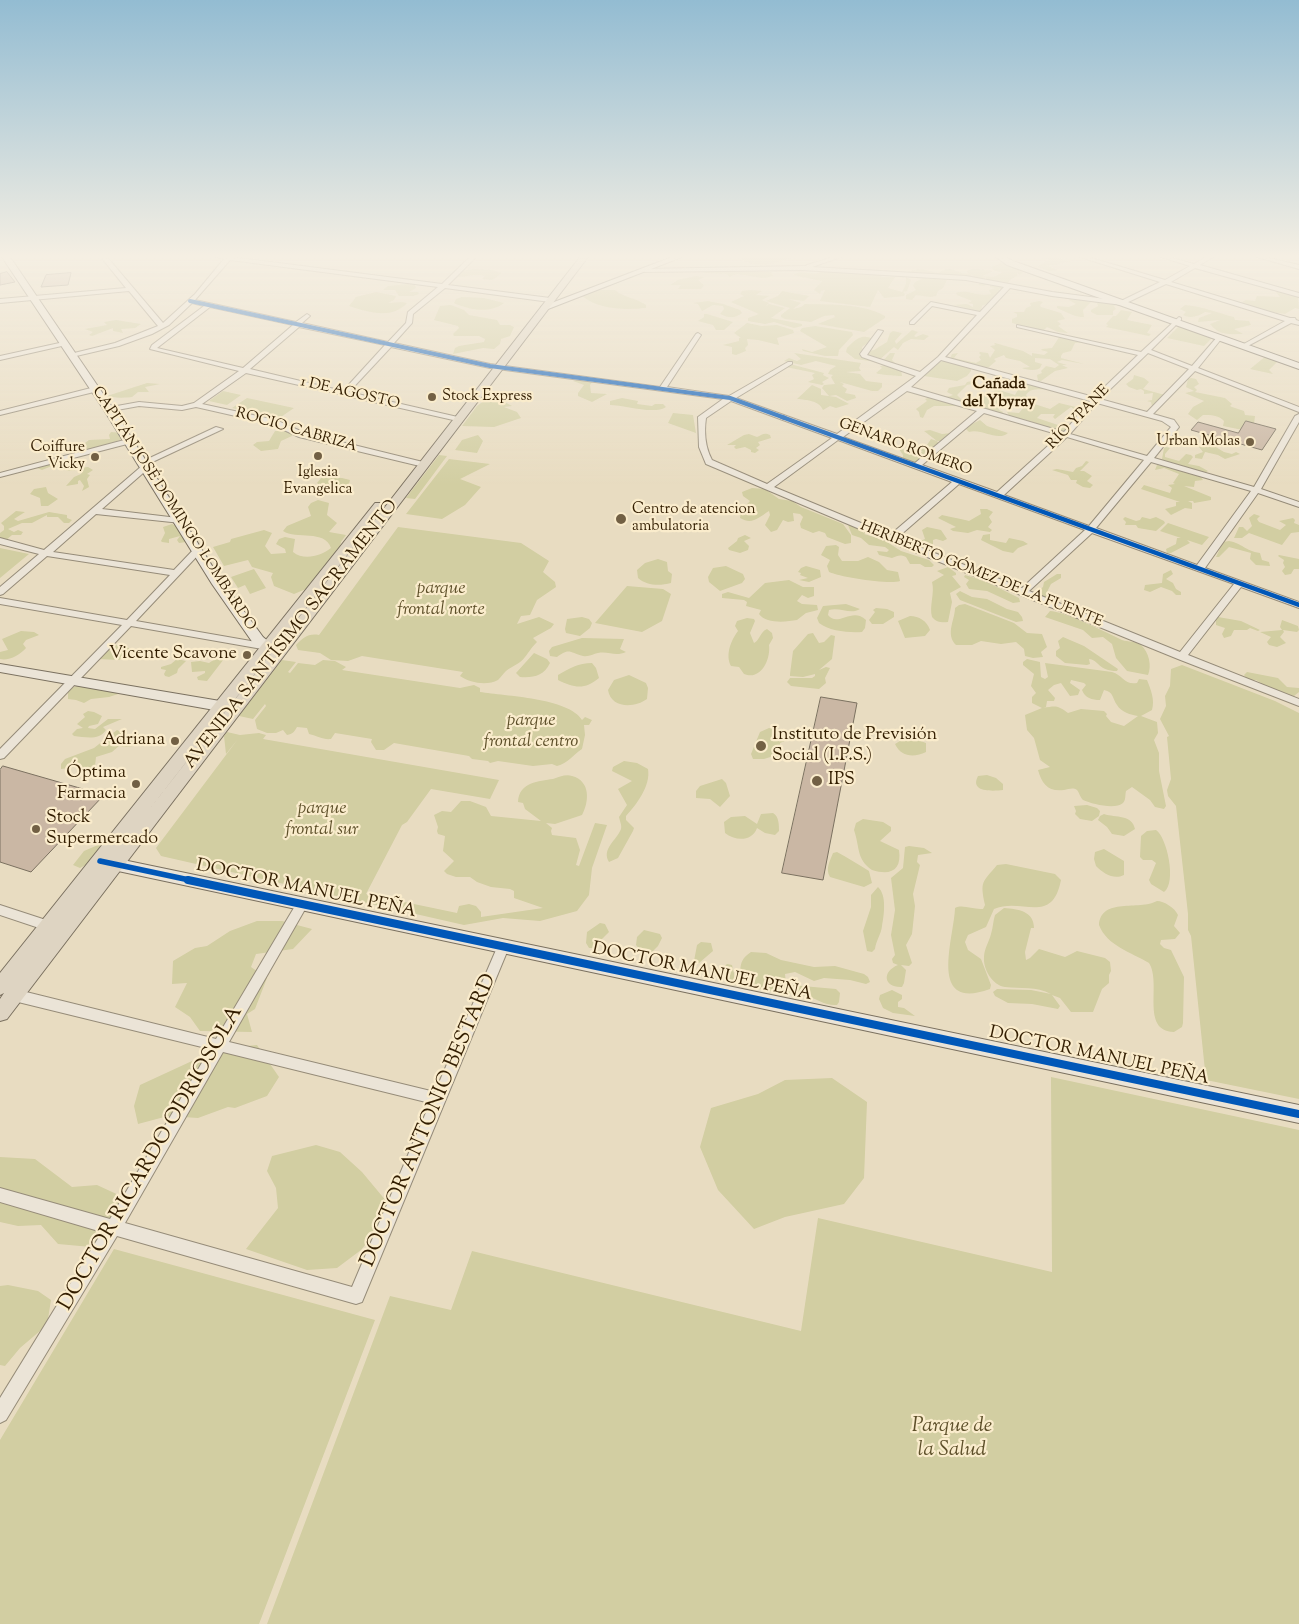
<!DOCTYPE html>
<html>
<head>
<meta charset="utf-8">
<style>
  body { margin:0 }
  canvas { display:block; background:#e8dcc1 }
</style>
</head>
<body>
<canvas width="1299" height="1624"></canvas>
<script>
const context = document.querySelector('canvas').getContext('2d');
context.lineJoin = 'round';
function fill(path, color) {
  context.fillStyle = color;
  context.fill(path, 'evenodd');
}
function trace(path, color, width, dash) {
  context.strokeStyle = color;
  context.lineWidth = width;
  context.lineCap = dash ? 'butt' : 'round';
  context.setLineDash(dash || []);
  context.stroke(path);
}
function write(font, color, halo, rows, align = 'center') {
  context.font = font + ' "Sorts Mill Goudy",serif';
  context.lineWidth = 4.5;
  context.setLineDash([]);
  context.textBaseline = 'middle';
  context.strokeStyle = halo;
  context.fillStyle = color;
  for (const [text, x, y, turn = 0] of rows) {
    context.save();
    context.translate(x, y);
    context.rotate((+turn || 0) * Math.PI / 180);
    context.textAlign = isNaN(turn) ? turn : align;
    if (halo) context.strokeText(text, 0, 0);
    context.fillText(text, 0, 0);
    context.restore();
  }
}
const green = new Path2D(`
  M 738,257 L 795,257 C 777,263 754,270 738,257 Z
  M 1041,257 L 1054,257 L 1071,261 L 1056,265 L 1047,265 L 1057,270 L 1050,271 L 1037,267 L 1048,260 Z
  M 1001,262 L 1023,272 L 1020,275 L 1017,273 L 1017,276 L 1011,279 L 1007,284 L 988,281 L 986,279 L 986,277 L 980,279 L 973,277 L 972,274 L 970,277 L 907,272 L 920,269 L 938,273 C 954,264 952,273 969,274 L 967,272 L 968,270 C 972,269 989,270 993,271 L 983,276 L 993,277 L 1003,272 L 995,271 L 991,267 L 998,265 Z
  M 474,269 L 491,270 L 502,273 L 492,280 L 482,279 L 485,276 C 476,273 467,277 457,277 L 456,275 L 461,271 Z
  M 707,271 L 755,271 L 771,272 L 773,276 L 764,278 L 736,274 L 730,277 L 726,274 L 702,273 Z
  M 822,271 L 876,274 L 881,275 L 882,277 L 895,277 L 888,288 L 902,292 L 906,284 L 906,277 L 911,280 L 907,291 L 903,292 L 905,294 L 904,296 L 884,298 L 878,290 L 870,307 L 820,301 L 825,290 L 821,291 L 820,294 L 814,290 L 822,281 L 793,275 C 803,269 813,277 822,271 Z
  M 696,276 L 704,277 L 698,280 L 704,285 L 701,289 L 678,289 L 681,285 L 670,285 L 678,280 Z
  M 924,278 L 947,280 L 943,288 L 938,291 L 936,296 L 930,297 L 916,295 L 912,300 L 906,299 L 906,295 L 916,290 L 913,286 L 915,282 Z
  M 981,282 L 1005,286 L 1004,289 L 1000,289 L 999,290 L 1002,290 L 990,302 L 982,306 L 981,311 L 976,311 L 954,305 L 967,304 L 973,307 L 973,304 L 968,303 L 972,301 L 957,295 L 956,293 C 971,289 975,297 991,294 L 989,290 L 995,288 L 990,287 L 990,284 L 986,284 L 984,286 L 978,285 Z
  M 408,284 L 415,285 L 416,288 L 409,292 L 418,292 L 419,294 L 413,296 L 399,296 L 395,290 L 383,290 L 388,286 Z
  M 600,290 L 615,290 C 625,298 636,298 646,305 L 646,308 C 625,310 598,310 581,295 Z
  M 751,290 L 762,291 L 756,295 L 769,296 L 762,300 L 769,303 L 765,307 L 769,304 L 785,308 L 771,318 L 802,324 L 802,326 L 794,328 L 774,322 L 765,324 L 748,321 L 748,318 L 759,314 L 731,302 L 744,296 L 740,294 L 742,291 Z
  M 782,291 L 809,296 L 804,301 L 788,299 L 801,303 L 793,309 L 801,307 L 805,304 C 830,305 863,303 885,316 L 885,318 L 864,332 L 818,324 L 835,317 L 834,315 L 824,316 L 811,322 L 785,319 L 781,317 L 781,315 L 790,308 L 766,301 L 778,296 Z
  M 376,292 L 396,296 L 394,300 L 388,303 L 402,302 L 407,303 C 392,320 367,312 349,306 L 356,297 Z
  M 1276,292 L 1286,292 L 1298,297 L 1299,309 L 1295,308 L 1285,314 L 1257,310 L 1242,302 L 1246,300 L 1255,301 L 1257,296 L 1280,297 Z
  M 462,297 L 484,298 L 504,303 C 490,314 469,310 454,303 L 456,299 Z
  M 1070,298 L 1091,302 L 1083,310 L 1084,317 C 1076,318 1064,311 1057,308 L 1057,306 L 1069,307 L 1076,304 L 1069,300 Z
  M 708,301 L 723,304 L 740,310 L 742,313 C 734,319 729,318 720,314 L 724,309 L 723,306 L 713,305 L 702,311 L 698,304 L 693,303 Z
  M 1039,301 L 1043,302 L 1040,305 L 1041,307 L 1061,313 L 1065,319 L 1057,321 L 1061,324 L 1058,326 L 1068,333 L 1058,332 L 1047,327 L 1043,331 L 1039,330 L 1012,323 L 1012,319 L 1017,317 L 1017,314 L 1013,312 L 1024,312 L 1026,308 L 1031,306 L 1030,303 Z
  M 1097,303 L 1115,304 L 1117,304 L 1114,306 L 1116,309 L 1113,311 L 1113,315 L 1097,315 L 1091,312 L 1091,310 L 1098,306 Z
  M 451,305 L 464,310 L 469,315 L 497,320 L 500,325 L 510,325 L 514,327 L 510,336 L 501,339 L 500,344 L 494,349 L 483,348 L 453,354 L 455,348 L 459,346 L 484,342 L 485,339 L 479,336 L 454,336 L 453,334 L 459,328 L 458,326 L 434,320 L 440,306 Z
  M 1185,305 C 1202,306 1218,313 1234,317 L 1235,320 L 1249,321 L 1251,325 L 1234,329 L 1243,334 C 1229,334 1220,336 1210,324 L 1220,320 L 1198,322 L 1199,318 L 1212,313 L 1205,312 C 1199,316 1190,319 1183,315 L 1186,312 L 1180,309 Z
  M 1121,310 L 1132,312 L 1127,320 L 1152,325 L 1147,333 L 1151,334 L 1149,336 L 1106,327 L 1108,325 L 1106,324 L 1113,316 L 1116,316 Z
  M 704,314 L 707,314 L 733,322 L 724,330 L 716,330 L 713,325 L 698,321 L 704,317 Z
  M 116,320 L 141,324 L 135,328 L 121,329 L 123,333 L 113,331 L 113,328 L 92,336 L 89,335 L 93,332 L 85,329 L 107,325 L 104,322 Z
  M 747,323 L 762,326 L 777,325 L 793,330 L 794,333 L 777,338 L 779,345 L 758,340 L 747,339 L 748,345 L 745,348 L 746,351 L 736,355 L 732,354 L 732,347 L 723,345 L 739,341 L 739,338 L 741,338 L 734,333 Z
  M 815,326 L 852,332 L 853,335 L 839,350 L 838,356 L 825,356 L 803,351 L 802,349 L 812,352 L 827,347 L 800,331 L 802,328 Z
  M 1178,327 L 1184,327 L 1212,338 L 1204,346 L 1167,338 Z
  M 912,330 L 918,332 L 914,336 L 916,337 L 923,334 L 929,336 L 924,340 L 911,339 L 903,343 L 898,350 L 894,347 L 877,362 L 855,359 L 846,352 L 847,348 C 855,340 861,333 873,339 L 862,347 L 863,352 L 874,350 L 887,342 L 890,333 L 893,331 L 902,333 L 895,341 L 896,344 Z
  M 1060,336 L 1086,339 L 1085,342 L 1075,343 L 1071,351 L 1063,353 L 1061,356 L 1061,358 L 1084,364 L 1062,360 L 1057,362 L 1067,365 L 1062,365 L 1068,368 L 1055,371 L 1041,381 L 1038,381 L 1037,375 L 1042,373 L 1041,371 L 1046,366 L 1055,368 L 1059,365 L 1050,359 L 1035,358 L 1035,362 L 1042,364 L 1040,368 C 1037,371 1026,370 1022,368 L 1030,367 L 1020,361 L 1006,358 L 1004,355 L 994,359 L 996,361 L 989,367 L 984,368 L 950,359 L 952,354 L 958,353 L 954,358 L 976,363 L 981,360 L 979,357 L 981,355 L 979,353 L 980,352 L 988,353 L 990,358 L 995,350 L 990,346 L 996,345 L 994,344 L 995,343 L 1023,351 L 1032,356 L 1032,353 L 1044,355 L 1048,352 L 1041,350 L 1042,349 L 1052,348 Z
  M 794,353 L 861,363 L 859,368 L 861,371 L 846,372 L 860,374 L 866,381 L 882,383 L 882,387 L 878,391 L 872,391 L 840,382 L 844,384 L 842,386 L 847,389 L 845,393 L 855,395 L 856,398 L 847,401 L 836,395 L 829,396 L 822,388 L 824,385 L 835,384 L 831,377 L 833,375 L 828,374 L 830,370 L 836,366 L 816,361 L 801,365 L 784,361 L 789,358 L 797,361 L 801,359 Z
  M 890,353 L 895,353 L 892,360 L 901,369 L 902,376 C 899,376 879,375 876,373 L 882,368 L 880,366 L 885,365 L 882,362 Z
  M 1266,356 L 1279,360 L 1269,370 L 1273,374 L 1250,369 Z
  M 944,361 L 971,369 L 971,371 L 967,376 L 957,381 L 924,376 L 939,362 Z
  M 790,364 L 824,373 L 823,375 L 829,378 L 822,382 L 824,384 L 822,385 L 808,382 L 814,379 L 812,375 L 815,373 L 786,367 Z
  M 1134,375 L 1144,378 L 1149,382 L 1143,389 L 1165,395 L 1155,406 L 1152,406 L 1151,402 L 1147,401 L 1152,400 L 1153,393 L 1144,394 L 1144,391 L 1141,389 L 1137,390 L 1129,387 L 1126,384 L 1133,379 Z
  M 584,378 L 594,380 L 590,385 L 591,393 L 607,394 L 592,402 L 578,396 L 578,393 L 584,385 L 573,381 Z
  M 1191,378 L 1196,379 L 1199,384 L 1194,387 L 1197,390 L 1195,392 L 1225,398 L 1232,404 L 1230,406 L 1232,407 L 1244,411 L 1245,415 L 1255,416 L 1253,432 L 1223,426 L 1224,421 C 1219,415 1210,415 1203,415 L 1197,420 L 1188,414 L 1193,407 L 1204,401 L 1185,393 L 1194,391 L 1186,387 L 1188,379 Z
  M 972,381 L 976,383 L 967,385 L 957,395 L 963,401 L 957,405 L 958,406 L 934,406 L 927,410 L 923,418 L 920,417 L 919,412 L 916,409 L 927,401 L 925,399 C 934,395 944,399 953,395 L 947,392 L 949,388 L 965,385 L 967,382 Z
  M 1022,381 L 1047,389 C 1039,390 1031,387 1026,395 L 1029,399 L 1025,401 L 1050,409 L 1059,403 L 1084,409 L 1081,414 L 1071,407 L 1055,419 L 1053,417 L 1055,414 L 1041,414 L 1037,418 L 1061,426 L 1072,424 L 1064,434 L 1026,420 L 1010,417 L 1007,412 L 1019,413 L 1023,408 L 1018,405 L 1020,401 L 1016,398 L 1007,397 L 998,406 L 999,410 L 1003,412 L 1001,415 L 982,411 L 977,404 L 983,395 L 991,394 L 996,389 L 1015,395 L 1019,388 L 1016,386 Z
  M 147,383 L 160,384 L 145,387 L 149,392 L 138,392 L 132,397 C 127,398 110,398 107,396 Z
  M 812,385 L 821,389 L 821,395 L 836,397 L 849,404 L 836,408 L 830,406 L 823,410 C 819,400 806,400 797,399 Z
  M 223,391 L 241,395 L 227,405 L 209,401 Z
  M 247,398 L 294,408 L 278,419 L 232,408 Z
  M 493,398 L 499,399 L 512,406 L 504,407 L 517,412 L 521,418 L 494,427 L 462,426 L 477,406 L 485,400 Z
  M 622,398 L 638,401 L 637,404 L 652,406 L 655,404 L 663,404 L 666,407 C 655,415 623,405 610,405 L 610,401 Z
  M 673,413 L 693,415 L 696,433 L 668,423 Z
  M 980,420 L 987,426 L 1008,433 C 997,442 982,428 969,432 L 966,429 L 968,426 Z
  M 930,430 L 942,434 L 952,433 L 942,441 L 937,441 L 942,447 L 940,454 L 931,455 L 924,452 L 929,455 L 920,464 L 903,459 L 903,455 L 899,449 L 923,452 L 919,449 L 921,446 L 927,445 L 931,439 L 937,441 L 924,431 Z
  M 275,431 L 288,431 L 292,433 L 292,436 L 281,441 L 278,449 L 261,451 L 253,445 L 257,442 L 269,441 Z
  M 111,432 L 123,433 L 122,439 L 108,445 L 73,452 L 89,440 L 110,439 L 109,435 Z
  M 1200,432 L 1212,435 L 1211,437 L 1218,443 L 1214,446 L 1224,452 L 1232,454 L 1236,452 L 1240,454 L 1225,459 L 1218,455 L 1205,452 L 1202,459 L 1195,458 L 1195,455 L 1203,452 L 1199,447 L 1205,439 L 1201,437 Z
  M 749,434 L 757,437 C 762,435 764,432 770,435 L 771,438 L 758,442 L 760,445 L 756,448 L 759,450 L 755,453 L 751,452 L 751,450 L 745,447 L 736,449 L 734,447 L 736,445 L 727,445 L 744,435 Z
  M 478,435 L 483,441 L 477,453 L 455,450 L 462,440 Z
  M 1166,447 L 1170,448 L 1165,454 L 1165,457 L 1179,461 L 1186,454 L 1191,455 L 1193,457 L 1188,464 L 1199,466 L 1208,471 L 1200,476 L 1203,480 L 1195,481 L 1194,487 L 1184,486 L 1211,497 L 1211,500 L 1194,503 L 1193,501 L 1188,501 L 1192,503 L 1192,509 L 1185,508 L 1171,515 L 1165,509 L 1176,506 L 1176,502 L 1180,502 L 1141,489 L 1144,485 L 1170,493 L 1172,488 L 1168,485 L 1175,484 L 1173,483 L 1179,474 L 1164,468 L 1155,470 L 1157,465 L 1166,466 L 1162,459 L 1164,448 Z
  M 439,455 L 447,456 L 415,499 L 406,498 Z
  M 449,459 L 490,464 L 460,479 L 481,487 L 465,505 L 442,519 L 406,514 Z
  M 70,460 L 72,460 L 78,468 L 88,467 L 93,470 L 87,474 L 90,475 L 87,479 L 89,487 L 82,491 L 84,486 L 80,480 L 78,481 L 78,484 L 66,486 L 74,477 L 81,474 L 84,469 C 74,470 62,474 59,463 L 42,470 L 37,468 L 39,465 Z
  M 1086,461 L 1089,462 L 1080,471 L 1084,471 L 1092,476 L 1087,481 L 1093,485 L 1090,488 L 1083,487 L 1076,483 L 1077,480 L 1071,480 L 1068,475 L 1052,470 L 1057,469 L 1073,472 L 1076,468 L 1082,466 Z
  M 322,477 L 342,478 L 350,480 L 349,484 L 343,490 C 332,489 325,495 313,492 L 321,486 L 317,483 Z
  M 46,487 L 48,493 L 58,499 L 48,506 L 41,506 L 40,498 L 30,494 L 34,489 Z
  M 752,488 L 765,489 L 779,499 L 792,501 L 801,507 L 843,524 L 851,535 L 851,543 L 845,544 L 827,537 L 825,533 L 819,531 L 813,533 L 801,528 L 800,524 L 803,517 L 800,514 L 793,513 L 794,521 L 788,522 L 783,520 L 777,530 L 771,532 L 765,525 L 770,515 L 769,511 C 758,518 752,525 740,518 C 741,511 745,506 750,501 L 743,496 L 742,492 Z
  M 318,500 L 329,503 L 327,515 L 337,523 L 329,532 L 346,535 L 341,542 L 339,552 L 332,561 L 322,568 L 318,577 L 306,589 L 294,594 L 274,586 L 271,577 L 273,573 L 252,567 L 248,560 L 224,566 L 213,547 L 230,542 L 231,539 L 264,530 L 272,533 L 265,546 L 271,554 L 286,553 L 285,549 L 276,544 L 279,539 L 285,537 L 295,539 L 293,552 C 304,561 321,556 331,548 C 325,529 296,540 283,531 L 287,526 L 311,516 L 308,507 L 311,503 Z
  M 980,509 L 987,509 L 993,512 L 989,517 L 992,522 L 988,527 L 992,530 L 990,532 L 977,530 L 968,533 L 953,531 L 950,529 L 956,527 L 938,518 L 942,515 C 950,517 962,519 969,521 L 981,514 Z
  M 16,511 L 25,512 L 14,519 L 18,521 L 49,512 L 67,515 L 67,518 L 72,520 L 69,523 L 64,523 L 58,517 L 47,517 L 47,515 L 32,523 L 22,523 L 8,529 L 14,532 L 18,530 L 23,532 L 21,535 L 12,535 L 5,541 L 0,542 L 0,533 L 4,530 L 4,526 L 1,523 Z
  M 1254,514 L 1260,516 L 1257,519 L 1259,522 L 1280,530 L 1286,525 L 1279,521 L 1293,518 L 1295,520 L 1294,523 L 1299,525 L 1299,532 L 1291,533 L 1282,545 L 1249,533 L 1242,538 L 1234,538 L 1239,527 L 1243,527 L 1247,531 L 1252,526 L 1249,518 Z
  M 1125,517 L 1136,521 L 1140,520 L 1142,517 L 1150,519 L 1156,517 L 1164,521 L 1165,523 L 1156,531 L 1138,528 L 1136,525 L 1125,525 L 1126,522 L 1123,519 Z
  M 1168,523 L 1209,537 L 1202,545 L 1187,540 L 1190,543 L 1188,544 L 1171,553 L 1167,553 L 1166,549 L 1176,544 L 1177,538 L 1181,538 L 1160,531 Z
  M 172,524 L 178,527 L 186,542 L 179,543 L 177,540 L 180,536 L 169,539 L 169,543 L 162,542 L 161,541 L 165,533 L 163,527 Z
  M 848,525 L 869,530 L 864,534 L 884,540 L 901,551 L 929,560 L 934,565 L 932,567 L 925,567 L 920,564 L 910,564 L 906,557 C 899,554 898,556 892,558 L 879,555 L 877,551 L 887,552 L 889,550 L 885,547 L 869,545 L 861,538 L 852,535 Z
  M 398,527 L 521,543 L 549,561 L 543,572 L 555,582 L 556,587 L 537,600 L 530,615 L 521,616 L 517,624 L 539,617 L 554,624 L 551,628 L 533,638 L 537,642 C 530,649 530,651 525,657 C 520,664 512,666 506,671 C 503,674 501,677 498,680 C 487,686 470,683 460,676 L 463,672 L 362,656 L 348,661 L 331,660 L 320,653 L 298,650 L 296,645 C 303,638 308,633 319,635 Z
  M 927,527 L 941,530 L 947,539 L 943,541 L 936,539 L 933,540 L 933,549 L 931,551 L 919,547 L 918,542 L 925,539 L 922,530 Z
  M 990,534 L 990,540 L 1006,543 L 1009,538 L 1023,541 L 1028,544 L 1018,548 L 1013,553 L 1003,551 L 981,540 L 983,535 Z
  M 745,535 L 751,538 L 744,541 L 749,546 L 748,550 L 740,553 L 729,550 L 728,548 L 737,541 L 738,538 Z
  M 1229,541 C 1242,543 1245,551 1260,553 L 1262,560 L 1269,562 L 1270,566 L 1256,565 L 1250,559 L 1251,553 L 1229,547 L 1219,557 L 1216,557 L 1223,542 Z
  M 836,545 L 839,547 L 838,555 L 842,561 L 858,561 L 868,557 L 879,562 L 887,570 L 898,572 L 900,581 C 890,585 840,577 829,572 L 827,566 L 830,560 L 821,555 L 826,546 Z
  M 0,548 L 29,554 L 0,578 Z
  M 1279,555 L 1299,559 L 1299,569 L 1294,569 L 1291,574 L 1285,575 L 1282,571 L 1285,567 L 1283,563 L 1284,560 L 1278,556 Z
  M 658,559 L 667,562 L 668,571 L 672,574 L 671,583 C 660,586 647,586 638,578 L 637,570 L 645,563 Z
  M 726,566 L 743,574 L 745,579 L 742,583 L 720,591 L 709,582 L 708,577 L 713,568 Z
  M 806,566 L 820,570 L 821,577 L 809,582 L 799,580 L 808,578 L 800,575 L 801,573 L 798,572 L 801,568 Z
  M 948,567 L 956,573 L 956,575 L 952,576 L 961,587 L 950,593 L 952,602 L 948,622 C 942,623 936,622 932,617 C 929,606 935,593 932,582 L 944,575 L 937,571 Z
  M 254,569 L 266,588 L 250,594 L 245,585 L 238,588 L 231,577 Z
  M 1171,570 L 1173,574 L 1166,579 L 1173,583 L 1176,589 L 1181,592 L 1181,595 L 1176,595 L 1172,591 L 1161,587 L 1150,592 L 1144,590 L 1145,585 L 1162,583 L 1163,574 Z
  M 1057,574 L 1061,574 L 1061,578 L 1051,584 L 1047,592 L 1058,597 L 1059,601 L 1049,601 L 1038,596 L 1038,591 L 1043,587 L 1044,582 Z
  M 965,575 L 985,581 L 1019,598 L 1020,602 L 1013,603 L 987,591 L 969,589 L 966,584 L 969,580 L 964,577 Z
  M 789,580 L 803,587 L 814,587 L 814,596 L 808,598 L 802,595 L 797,601 L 802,604 L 817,605 L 818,610 L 806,613 L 797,620 C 786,622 766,624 759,614 L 761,610 L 746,606 L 747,602 L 744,600 L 722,598 L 722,594 L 728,592 L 749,598 L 765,583 Z
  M 627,586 L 663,589 L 671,594 L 662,621 L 642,632 L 595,623 Z
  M 960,591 L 972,597 L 987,599 L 1007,609 L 1018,612 L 1022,617 L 1023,621 L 1016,622 L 960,600 L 956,594 Z
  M 846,604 L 860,609 C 851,615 840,607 829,610 L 828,615 C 838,628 852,606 866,620 L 865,628 L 862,632 C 849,633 829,631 819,623 L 817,618 L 823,606 Z
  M 965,604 L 1014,623 L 1027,633 L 1042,634 L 1047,647 L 1041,652 L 1043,657 L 1033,658 L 1025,656 L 1024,649 L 1016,642 L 1001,644 L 981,641 L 972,645 L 956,645 C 945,634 955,620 955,608 L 959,605 Z
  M 876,608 L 887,609 L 894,612 L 894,617 L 883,624 L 872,624 L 869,620 L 875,612 L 873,610 Z
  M 1050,611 C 1063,611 1108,633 1122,640 C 1128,642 1136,641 1141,645 C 1149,652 1152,666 1148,675 L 1127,671 L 1116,658 L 1112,644 L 1103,637 L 1092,638 L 1083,630 L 1045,617 Z
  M 910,616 C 919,616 927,621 930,630 L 925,636 L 905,638 L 898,621 Z
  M 582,617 L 589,619 L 592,623 L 590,628 L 580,636 L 566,633 L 565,629 L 567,619 Z
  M 1218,617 L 1241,621 L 1260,630 L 1258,631 L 1250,628 L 1247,630 L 1234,630 L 1231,636 L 1224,638 L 1222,634 L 1225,628 L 1216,625 L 1216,618 Z
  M 747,618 L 754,619 L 755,621 L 750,633 L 754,643 C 760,640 760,632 767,629 L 772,633 L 773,638 L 769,645 C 771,659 761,681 744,674 L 739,667 L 731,666 C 725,655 731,640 738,631 L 735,626 L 737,621 Z
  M 1282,620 L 1298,626 L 1299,630 L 1297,632 L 1283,630 L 1284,632 L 1280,637 L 1286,643 L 1277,647 L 1269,645 L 1267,642 L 1271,637 L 1260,632 L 1282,630 L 1280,627 Z
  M 21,631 L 34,632 L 39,635 L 26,640 L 23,644 L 26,648 C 20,655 9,661 0,659 L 0,652 L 8,650 L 2,639 Z
  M 813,633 L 819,643 L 824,642 L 831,635 L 835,636 L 832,659 L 819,670 L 826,667 L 830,668 L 825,678 L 826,683 L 819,689 L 791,686 L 787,682 L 790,678 L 812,678 L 815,676 L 815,674 L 803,677 L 790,676 L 790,674 L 793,651 L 808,634 Z
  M 1063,637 L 1084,646 L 1118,669 L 1117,671 C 1098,671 1099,660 1089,659 L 1090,664 L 1087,665 L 1065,663 L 1056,656 L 1056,651 L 1060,648 L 1058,641 Z
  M 582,638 L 624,639 L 620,649 L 626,652 C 615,657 609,651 598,653 C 593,654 589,657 583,656 C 570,653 570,647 557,657 L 550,656 L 549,651 L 552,647 Z
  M 116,645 L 129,648 L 129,654 L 119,660 L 98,659 L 99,649 Z
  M 534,653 L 547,659 L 550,663 C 544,676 533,678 520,677 L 516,673 Z
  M 221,655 L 227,655 L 207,681 L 198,680 L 197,677 L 205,673 L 205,671 L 192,672 L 191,662 L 200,661 L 209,663 Z
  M 177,659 L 186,661 L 178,669 L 177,673 L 169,677 L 165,676 L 164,674 L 166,670 L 161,669 L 161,667 L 171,664 Z
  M 1027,659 L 1040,662 L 1041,677 L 1045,679 L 1048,677 L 1045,663 L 1112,672 C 1123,675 1124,685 1137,683 L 1139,679 L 1147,680 C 1151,690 1155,700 1152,710 L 1141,716 L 1157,722 L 1158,733 L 1154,740 L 1159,753 L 1159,771 L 1166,806 L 1164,809 L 1155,807 L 1150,800 L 1132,787 L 1126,791 C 1125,795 1126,800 1123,803 C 1115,810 1092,804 1083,800 C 1080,797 1079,792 1077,790 C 1073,787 1069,789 1064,790 C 1048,792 1042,784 1038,770 L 1050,767 L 1040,760 L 1034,738 L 1027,730 L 1025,715 L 1042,708 L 1032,703 L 1032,697 L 1036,693 L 1031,686 L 1034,674 L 1023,665 L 1023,662 ZM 1071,680 L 1084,683 L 1086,685 L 1082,690 C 1085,698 1092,700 1100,700 L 1104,690 C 1114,692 1112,698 1117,705 C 1121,712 1131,715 1138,716 L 1124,726 L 1111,722 L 1106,716 L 1107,714 L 1104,711 L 1081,709 L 1068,713 C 1057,705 1056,706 1043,708 L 1046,707 L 1047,701 L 1054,701 L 1055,698 L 1048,690 L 1054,685 L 1061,683 L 1070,696 L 1078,695 L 1080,690 L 1070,683 Z
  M 282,660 L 296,662 L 288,672 L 290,673 L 298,663 L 315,665 L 323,660 L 335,661 L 346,667 L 342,670 L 460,688 L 474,685 L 480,688 L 480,692 C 505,696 569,698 582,720 L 585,717 L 592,720 L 589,725 L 584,725 L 585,735 L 582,749 C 573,755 568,763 557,766 L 552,764 L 533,766 L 498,761 L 490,763 L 488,761 L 472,759 L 469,756 L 394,743 L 384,750 L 376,750 L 371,742 L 372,739 L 335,733 L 331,739 C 323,740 318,736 309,734 L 307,728 L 297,727 C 294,732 293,734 287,735 L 283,730 L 276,733 L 267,733 L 257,729 L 255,720 L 266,706 L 265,704 L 253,719 L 239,716 Z
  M 592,663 L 596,668 L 599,678 C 585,690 574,688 558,680 L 558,675 C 570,668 578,663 592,663 Z
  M 1182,665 L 1275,701 L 1299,713 L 1299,1099 L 1206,1080 L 1191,936 L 1188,930 L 1188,914 L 1176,806 L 1168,796 L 1167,790 L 1171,779 L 1167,737 L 1169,736 L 1160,719 L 1166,706 L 1165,696 L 1170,686 L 1171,669 Z
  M 1247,672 L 1278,678 L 1287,687 L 1299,688 L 1299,692 L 1294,696 L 1286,695 L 1260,685 L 1261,683 L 1256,680 L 1248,680 L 1244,675 Z
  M 629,675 L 646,683 L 648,688 L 647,699 C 635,708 611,709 608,690 L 614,680 Z
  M 77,686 L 121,693 L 109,697 L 91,699 L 84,703 L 76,700 L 68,699 L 68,689 Z
  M 88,711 L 94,712 L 102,716 L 98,724 L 89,726 L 88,728 L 95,729 L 108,719 L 122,719 L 103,727 L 106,730 C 99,741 85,737 74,736 L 72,734 L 77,729 L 83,728 L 77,724 L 85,717 L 83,714 Z
  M 769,728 L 779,730 L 786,734 L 787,740 L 780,743 L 780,754 L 764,759 L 753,759 L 751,754 L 760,732 Z
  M 117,730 L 125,734 L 138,734 L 143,737 C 137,747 130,748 119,746 L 112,752 L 96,757 L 95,766 L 91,771 L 84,771 L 75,767 L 61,769 L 61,764 L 65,759 L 94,748 Z
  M 227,732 L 240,735 L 259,733 L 266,735 L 263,739 L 499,780 L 490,799 L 431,789 L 407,822 L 402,825 L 366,894 L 457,913 L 459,906 L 469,904 L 476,906 L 481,912 L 481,917 L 543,908 L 514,898 L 514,891 L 510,889 L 491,887 L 477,882 L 470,877 L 456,877 L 447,874 L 444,871 L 454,861 L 443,851 L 445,836 L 438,834 L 437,831 L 438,827 L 434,815 L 442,811 L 451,812 L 461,801 L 470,801 L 486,807 L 491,816 C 508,818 524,819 541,821 L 525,809 L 523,803 L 518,802 C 519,782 539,781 553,779 C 559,777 566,774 572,776 C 591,781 589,802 582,815 L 555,824 L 546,823 L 552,828 L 551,831 L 552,835 L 576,838 L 580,850 L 576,865 L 579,866 L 595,823 L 607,825 L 592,868 L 589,895 L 577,911 L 540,921 L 503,918 L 464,925 L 161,856 L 156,848 L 238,739 L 226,754 L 224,736 Z
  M 918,740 L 926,743 L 926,752 C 914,758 901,757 895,744 L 900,741 Z
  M 624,761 L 637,763 L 648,769 C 651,786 636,805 626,816 L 626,820 L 634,828 L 633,831 L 618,858 L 609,862 C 601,849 617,840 621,829 C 622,825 620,822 619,817 L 627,805 L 618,789 L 632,781 L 612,771 L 613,767 Z
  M 987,775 L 996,778 L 1003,784 L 1003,790 C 994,791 969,793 978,776 Z
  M 722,779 L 726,783 L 730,796 L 720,807 L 710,799 L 696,798 L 696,791 L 700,786 Z
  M 1087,805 L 1097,808 L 1100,811 L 1099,816 L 1092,821 L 1080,819 L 1075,814 L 1076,811 L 1074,806 Z
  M 773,813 C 779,816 779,825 779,831 L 775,835 L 765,833 L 757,828 C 752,842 735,841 725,833 L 724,822 L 731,817 L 745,816 L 757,824 L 761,814 Z
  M 1104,814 C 1116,818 1132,814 1135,829 L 1124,836 L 1112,834 L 1107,827 L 1098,820 L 1100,816 Z
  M 863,819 L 883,822 L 891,827 L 891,831 L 880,841 L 899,850 C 902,870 891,876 872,870 C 856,859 860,847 854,830 L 856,823 Z
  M 1156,830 C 1167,837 1177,883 1164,892 L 1151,884 L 1149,880 L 1156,863 L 1152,860 L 1143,860 L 1140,857 L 1141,836 L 1147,831 Z
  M 98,845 L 106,846 L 91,862 L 80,868 L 73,865 L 84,851 Z
  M 909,846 L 924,848 L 932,853 L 918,855 L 917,862 L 920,865 L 913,894 L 915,906 L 912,934 L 906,945 L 912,963 L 909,966 L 901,965 L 906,970 L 904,983 L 902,987 C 884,988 881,972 898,965 L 893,963 L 892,959 L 895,955 L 891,935 L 895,910 L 891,878 L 903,868 L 905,847 Z
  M 1104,849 L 1124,861 L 1124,875 C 1114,880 1104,874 1096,866 L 1094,859 L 1095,852 Z
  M 837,852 C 848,858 858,864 869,871 L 872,883 L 864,887 L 830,877 C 825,869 830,861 833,853 Z
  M 1006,864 L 1055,874 L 1061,880 C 1052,926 1022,897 994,909 L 986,927 L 968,935 L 965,942 L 968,950 L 981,959 L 991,985 L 990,989 C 927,1012 954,939 955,908 C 963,904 973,910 983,909 L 985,905 C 980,881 982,883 997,865 Z
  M 878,887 C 887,895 884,915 882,926 C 881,935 876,940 875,949 L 872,952 L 867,951 L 863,931 L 871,907 L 871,895 Z
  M 1157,901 C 1164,901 1175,908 1178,915 L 1174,926 L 1180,933 L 1175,939 L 1161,940 L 1160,944 L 1164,948 L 1171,950 L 1184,977 L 1183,1023 L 1182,1027 L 1174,1032 C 1140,1031 1162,983 1149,963 C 1131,952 1107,946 1099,925 C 1101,897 1139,911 1157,901 Z
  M 1004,908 C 1018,909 1034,911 1034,928 L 1031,928 L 1025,952 L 1026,960 L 1030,958 L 1039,949 L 1065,957 L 1077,951 L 1105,958 L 1110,962 L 1111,971 L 1109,975 L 1109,983 L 1102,989 L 1093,1012 L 1071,1012 L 1060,998 L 1052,995 L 1060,1006 L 1058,1009 L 1032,1004 L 1008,1003 L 995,996 L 993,992 L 997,989 L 1031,990 L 1051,994 C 1036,986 1021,989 1005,987 C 992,985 983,969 984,957 C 984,949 989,942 991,934 C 993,928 993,921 995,915 Z
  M 257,921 L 282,921 L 312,929 L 293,949 L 256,954 L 251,967 L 267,978 L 255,1009 L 247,1014 L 252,1032 L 200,1031 L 190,1017 L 175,1007 L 187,983 L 172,984 L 173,961 L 195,948 L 207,946 L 230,931 Z
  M 600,923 L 605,924 L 609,932 L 599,942 L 597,948 L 589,948 L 586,943 L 587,932 Z
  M 644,930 L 660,934 L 662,938 L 658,946 L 652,952 L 641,951 L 636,945 L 637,937 Z
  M 701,942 L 711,943 L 713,951 L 699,963 L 694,961 L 697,945 Z
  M 751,952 L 766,953 L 781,960 L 814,967 L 835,966 L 864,974 L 868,977 L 870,982 L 866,984 L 850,980 L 824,978 L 814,981 L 795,972 L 785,974 L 786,983 L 791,985 L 836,989 L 840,993 L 839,1002 L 837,1005 C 825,1006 817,999 807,996 C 792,991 737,995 740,971 C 741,962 742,958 751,952 Z
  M 727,964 L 732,965 L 736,982 L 727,981 L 719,975 L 720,970 Z
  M 892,990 L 902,995 L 902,999 L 898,1002 L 898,1007 L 904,1008 L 915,1016 L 893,1013 L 883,1008 L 879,999 L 880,995 Z
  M 257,1045 L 279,1077 L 267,1096 L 235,1108 L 228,1107 L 198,1118 L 168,1116 L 138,1124 L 134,1106 L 140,1085 L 218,1049 Z
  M 1051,1077 L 1299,1130 L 1299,1624 L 267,1624 L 390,1296 L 451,1310 L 472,1251 L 801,1331 L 818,1218 L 1052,1272 Z
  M 832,1078 L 867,1102 L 864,1178 L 844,1204 L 785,1217 L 754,1229 L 718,1190 L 700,1147 L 711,1108 L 758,1094 L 785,1080 Z
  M 316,1145 L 340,1152 L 362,1172 L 387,1202 L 378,1229 L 361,1250 L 337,1268 L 307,1270 L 246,1249 L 278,1208 L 276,1188 L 267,1171 L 272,1156 Z
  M 0,1157 L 35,1159 L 72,1187 L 97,1185 L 123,1197 L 114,1230 L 91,1247 L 58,1244 L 41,1225 L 18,1226 L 0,1222 Z
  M 114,1249 L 375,1320 L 259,1624 L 0,1624 L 0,1440 Z
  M 8,1285 L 38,1291 L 51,1300 L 47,1325 L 20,1348 L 5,1366 L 0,1365 L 0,1286 Z`);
const building = new Path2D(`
  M 7,272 L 15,282 L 0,285 L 0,274 Z
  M 71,273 L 68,285 L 41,287 L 46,275 Z
  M 1246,421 L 1276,429 L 1262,450 L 1191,430 L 1198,422 L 1238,433 Z
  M 821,697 L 857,703 L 823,880 L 782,873 Z
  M 3,766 L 104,795 L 31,872 L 0,862 L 0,770 Z`);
const street = new Path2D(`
  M 101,257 L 107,257 L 163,323 L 195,294 L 224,259 L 216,257 L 232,257 L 442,284 L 470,257 L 476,257 L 448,285 L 550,298 L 553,300 L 550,302 L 445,288 L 413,314 L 412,323 L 394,343 L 490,364 L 660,387 L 696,334 L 698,333 L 701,335 L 667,387 L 729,396 L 788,362 L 792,362 L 792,364 L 736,398 L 837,434 L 916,376 L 862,357 L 860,354 L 878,330 L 883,331 L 867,355 L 920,372 L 938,357 L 977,315 L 932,306 L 914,324 L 910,324 L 910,322 L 931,302 L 980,312 L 1004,287 L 966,280 L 802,270 L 645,272 L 642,270 L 643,269 L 806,266 L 807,265 L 833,257 L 841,257 L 812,267 L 966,276 L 1052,292 L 1121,301 L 1160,282 L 1080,257 L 1088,257 L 1165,280 L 1190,266 L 1161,257 L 1169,257 L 1194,264 L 1206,257 L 1213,257 L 1200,265 L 1299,293 L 1299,297 L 1195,268 L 1171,282 L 1290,318 L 1295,318 L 1296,320 L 1299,321 L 1299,325 L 1291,323 L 1244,348 L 1241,346 L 1242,345 L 1285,321 L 1166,284 L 1122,305 L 1052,296 L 1010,288 L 945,357 L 1094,397 L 1138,355 L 1017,327 L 1017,325 L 1141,352 L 1179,317 L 1181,318 L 1181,320 L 1151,350 L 1192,366 L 1218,336 L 1222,336 L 1222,338 L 1198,368 L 1299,407 L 1299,412 L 1195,371 L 1153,414 L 1174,420 L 1179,427 L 1154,458 L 1254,487 L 1295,416 L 1299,414 L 1299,422 L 1261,489 L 1299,502 L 1299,507 L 1258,493 L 1205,568 L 1299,602 L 1299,608 L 1241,587 L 1188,655 L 1299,699 L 1299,706 L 1178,659 L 888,541 L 706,464 L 699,447 L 698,417 L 723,399 L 490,368 L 391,347 L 349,392 L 462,418 L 462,422 L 246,373 L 202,404 L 276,420 L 305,433 L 427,463 L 428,465 L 424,467 L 299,437 L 271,424 L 196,407 L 182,410 L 139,406 L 106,412 L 106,408 L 139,402 L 182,406 L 194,403 L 239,371 L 150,349 L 152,345 L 204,306 L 192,303 L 169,325 L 152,334 L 119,346 L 72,357 L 69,355 L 70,354 L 115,343 L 158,326 L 129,291 L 0,303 L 0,299 L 126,288 ZM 230,260 L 438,287 L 408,312 L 406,323 L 388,342 L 302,323 L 310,316 L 307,314 L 296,322 L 195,300 ZM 210,307 L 293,325 L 243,368 L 157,348 ZM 299,327 L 385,345 L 343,391 L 250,369 ZM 1148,353 L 1189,369 L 1147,412 L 1100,399 ZM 941,360 L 1090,401 L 1064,432 L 911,387 ZM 907,391 L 977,411 L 915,463 L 843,437 ZM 731,401 L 832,438 L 767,484 L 712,460 C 705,447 704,432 706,418 ZM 1097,403 L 1162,421 L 1171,427 L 1147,456 L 1070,434 ZM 984,413 L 1060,435 L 997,492 L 922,465 ZM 1067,437 L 1144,460 L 1089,526 L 1004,495 ZM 838,440 L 952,482 L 890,535 L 774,487 ZM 1151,462 L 1251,491 L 1197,565 L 1096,528 ZM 959,484 L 1085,530 L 1022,588 L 897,538 ZM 1092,533 L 1234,584 L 1180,652 L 1029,591 Z
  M 1257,257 L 1265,257 L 1299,265 L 1299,269 Z
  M 64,342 L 66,343 L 66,345 L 0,360 L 0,356 Z
  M 95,387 L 98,387 L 98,391 L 0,415 L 0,411 Z
  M 216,427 L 223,429 L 146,465 L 139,463 Z
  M 128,439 L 132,441 L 131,443 L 0,477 L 0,473 Z
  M 143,465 L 150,467 L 102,509 L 178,518 L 182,521 L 181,523 L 96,514 L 53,552 L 174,570 L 194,549 L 200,549 L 200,553 L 136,621 L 268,644 L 273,647 L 268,650 L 131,626 L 4,758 L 0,759 L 0,749 L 122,625 L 0,604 L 0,598 L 127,620 L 170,575 L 47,556 L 3,594 L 0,595 L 0,587 L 39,554 L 0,544 L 0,538 L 44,550 Z
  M 302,899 L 306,901 L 308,904 L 229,1042 L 435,1092 L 499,943 L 503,942 L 507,943 L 509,947 L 362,1302 L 356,1304 L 117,1236 L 6,1420 L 0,1423 L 0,1398 L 102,1232 L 0,1202 L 0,1188 L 110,1219 L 210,1049 L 14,1001 L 9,999 L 7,995 L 9,991 L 14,989 L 216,1039 L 298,901 ZM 223,1052 L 430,1103 L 352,1287 L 125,1223 Z
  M 0,905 L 52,922 L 54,926 L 52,930 L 48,931 L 0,915 Z`);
const secondary = new Path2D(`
  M 2,257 L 10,257 L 114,410 L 221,580 L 263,637 L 280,651 L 279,654 L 269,654 L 253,643 L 212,584 L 104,410 Z
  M 672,257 L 682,257 L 548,309 L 541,307 Z
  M 996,257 L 1005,257 L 1013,261 L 1299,363 L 1299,369 L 1007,265 Z
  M 0,664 L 220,701 L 225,703 L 227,706 L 225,709 L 220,711 L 0,672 Z
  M 104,856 L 1299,1105 L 1299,1123 L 104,868 L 98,866 L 96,862 L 98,858 Z`);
const primary = new Path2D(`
  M 580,257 L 588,257 L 7,1019 L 0,1021 L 0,999 L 4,993 L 0,995 L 0,973 L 375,503 L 383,503 L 385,506 L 383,509 L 141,820 Z`);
const cyclewayFar3 = new Path2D(`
  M 190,301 L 490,366 L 730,398 L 785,418`);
const cyclewayFar2 = new Path2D(`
  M 782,417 L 1299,605`);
const cyclewayFar1 = new Path2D(`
  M 100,861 L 194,881`);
const cycleway = new Path2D(`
  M 188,880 L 1299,1114`);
const markers = [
  [432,397,5,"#726044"],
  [1250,442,5,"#726044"],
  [318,456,5,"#726044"],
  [95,457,5,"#726044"],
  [621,519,6,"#726044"],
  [247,655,5,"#726044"],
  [175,741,5,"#726044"],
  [761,746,6,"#726044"],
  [817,781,6,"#726044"],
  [136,784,5,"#726044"],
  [36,829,5,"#726044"]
];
const farStreetnames = [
  ["1 DE AGOSTO",350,394,13],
  ["RÍO YPANE",1079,418,-46],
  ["ROCIO CABRIZA",296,431,16],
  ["GENARO ROMERO",905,448,20],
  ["CAPITÁN JOSÉ DOMINGO LOMBARDO",173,509,57],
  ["HERIBERTO GÓMEZ DE LA FUENTE",981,575,22]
];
const farPoinames = [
  ["Stock Express",442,397],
  ["Urban Molas",1240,442,"right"],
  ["Coiffure",85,448,"right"],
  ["Vicky",85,465,"right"],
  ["Iglesia",318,473,"center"],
  ["Evangelica",318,490,"center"],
  ["Centro de atencion",632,510],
  ["ambulatoria",632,527]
];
const farNeighbourhoodnames = [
  ["Cañada",999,385],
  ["del Ybyray",999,403]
];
const parkNames = [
  ["parque",441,590],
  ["frontal norte",441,611],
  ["parque",531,722],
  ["frontal centro",531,743],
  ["parque",322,810],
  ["frontal sur",322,831]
];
const streetNames = [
  ["AVENIDA SANTÍSIMO SACRAMENTO",292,635,-52],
  ["DOCTOR MANUEL PEÑA",306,890,12],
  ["DOCTOR MANUEL PEÑA",702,973,12],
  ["DOCTOR MANUEL PEÑA",1099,1057,12]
];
const poiNames = [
  ["Vicente Scavone",237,655],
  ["Instituto de Previsión",772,736,"left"],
  ["Social (I.P.S.)",772,757,"left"],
  ["Adriana",165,741],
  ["Óptima",126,774],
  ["Farmacia",126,795],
  ["IPS",828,781,"left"],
  ["Stock",46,819,"left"],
  ["Supermercado",46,840,"left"]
];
const nearStreetnames = [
  ["DOCTOR ANTONIO BESTARD",430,1121,-67],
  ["DOCTOR RICARDO ODRIOSOLA",152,1159,-60]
];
const nearParknames = [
  ["Parque de",952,1427],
  ["la Salud",952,1451]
];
fill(green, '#d2cea2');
fill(building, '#cab7a4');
trace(building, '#7b7160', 1);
trace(street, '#968c79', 2);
trace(secondary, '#7b7160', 2);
trace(primary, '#7b7160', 2);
fill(street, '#ebe4d7');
fill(secondary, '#ebe4d7');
fill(primary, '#ded4c2');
trace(cyclewayFar3, '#0057b8', 4);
trace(cyclewayFar2, '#0057b8', 4.5);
trace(cyclewayFar1, '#0057b8', 5.5);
trace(cycleway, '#0057b8', 8);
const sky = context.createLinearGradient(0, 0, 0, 484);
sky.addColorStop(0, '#93bcd2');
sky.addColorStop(0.53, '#f5efe3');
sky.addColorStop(1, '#f5efe300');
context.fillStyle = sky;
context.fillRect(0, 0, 1299, 484);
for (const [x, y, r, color] of markers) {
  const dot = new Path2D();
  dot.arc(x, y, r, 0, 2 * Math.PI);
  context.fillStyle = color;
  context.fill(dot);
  trace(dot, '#faeccc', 2);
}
write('15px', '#321d00', '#faeccc', farStreetnames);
write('15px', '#321d00', '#faeccc', farPoinames, 'left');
write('bold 16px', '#321d00', '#faeccc', farNeighbourhoodnames);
write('italic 18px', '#5d4f29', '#faeccc', parkNames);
write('18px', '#321d00', '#faeccc', streetNames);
write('18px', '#321d00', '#faeccc', poiNames, 'right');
write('21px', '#321d00', '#faeccc', nearStreetnames);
write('italic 21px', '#5d4f29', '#faeccc', nearParknames);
</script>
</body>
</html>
